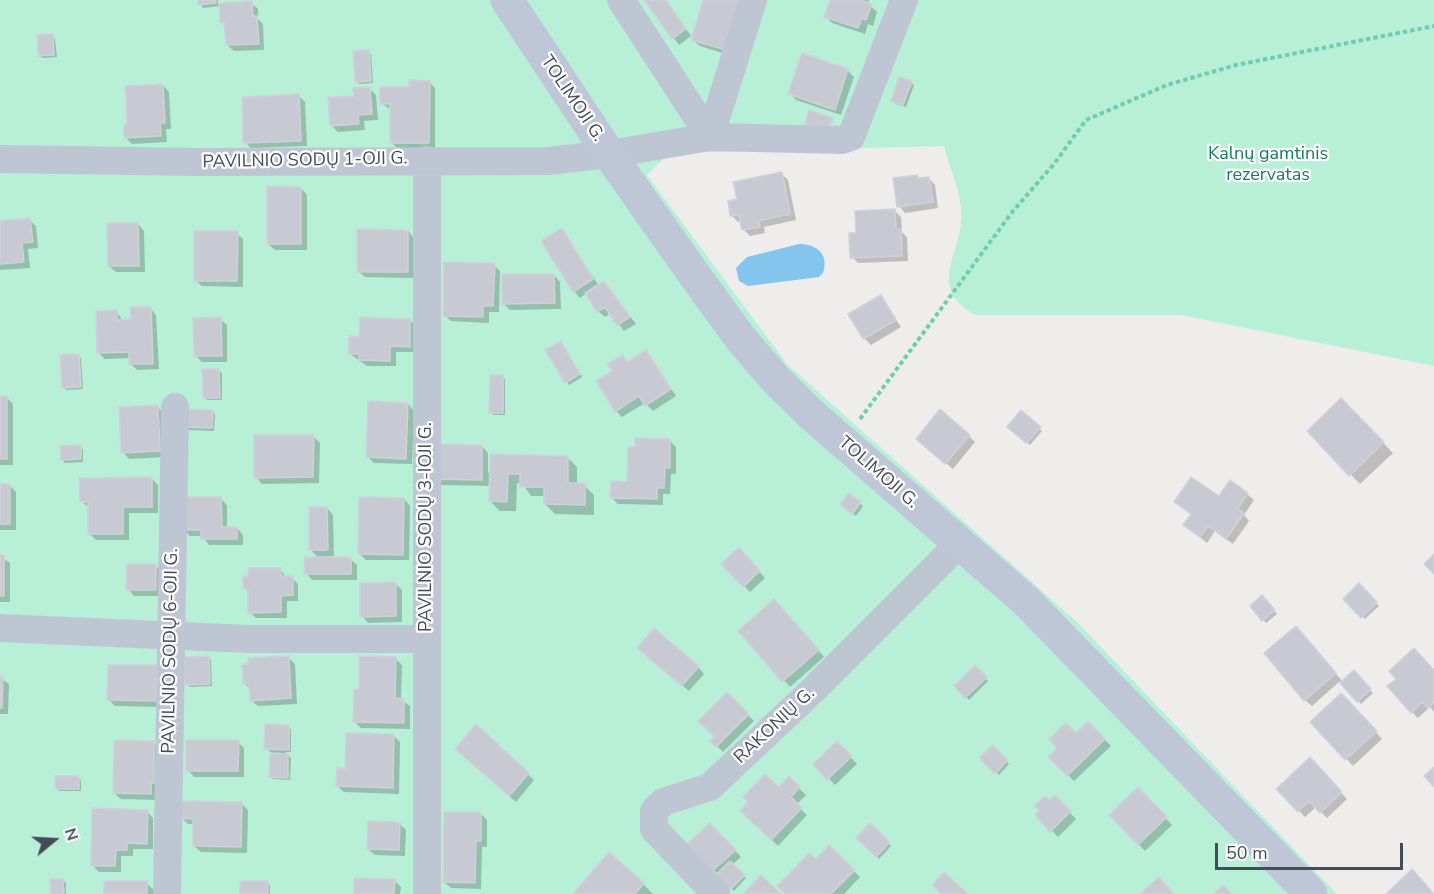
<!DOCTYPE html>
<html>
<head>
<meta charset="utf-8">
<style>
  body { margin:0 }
  #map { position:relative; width:1434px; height:894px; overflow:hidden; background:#efedec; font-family:"Nunito Sans",sans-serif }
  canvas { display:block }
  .north { position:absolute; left:24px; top:810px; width:60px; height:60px; -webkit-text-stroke:4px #fff; paint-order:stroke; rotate:72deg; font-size:16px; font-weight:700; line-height:24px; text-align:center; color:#444c5a }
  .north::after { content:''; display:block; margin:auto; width:21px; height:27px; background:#444c5a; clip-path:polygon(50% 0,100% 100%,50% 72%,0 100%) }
  .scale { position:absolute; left:1215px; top:843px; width:188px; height:27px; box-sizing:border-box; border:3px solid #444c5a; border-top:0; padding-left:8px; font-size:18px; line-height:21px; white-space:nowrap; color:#444c5a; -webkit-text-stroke:4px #fff; paint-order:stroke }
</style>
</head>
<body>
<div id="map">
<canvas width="1434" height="894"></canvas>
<div class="north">N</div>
<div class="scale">50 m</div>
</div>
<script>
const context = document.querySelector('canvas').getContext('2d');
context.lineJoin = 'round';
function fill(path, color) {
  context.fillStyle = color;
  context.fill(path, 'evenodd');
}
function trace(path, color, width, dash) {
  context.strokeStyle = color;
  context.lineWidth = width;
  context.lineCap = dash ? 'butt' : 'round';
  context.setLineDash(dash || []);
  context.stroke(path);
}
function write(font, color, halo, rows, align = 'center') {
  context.font = font + ' "Nunito Sans",sans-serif';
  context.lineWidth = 4.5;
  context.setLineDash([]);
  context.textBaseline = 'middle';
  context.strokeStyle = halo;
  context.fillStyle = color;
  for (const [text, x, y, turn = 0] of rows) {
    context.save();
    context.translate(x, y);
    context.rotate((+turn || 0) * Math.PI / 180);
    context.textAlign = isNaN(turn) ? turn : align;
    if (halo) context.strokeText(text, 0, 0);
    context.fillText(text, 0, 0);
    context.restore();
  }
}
const green = new Path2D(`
  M 0,0 L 1434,0 L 1434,366 L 1181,315 L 975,315 C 923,286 966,251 961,208 C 959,188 949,166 944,146 L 669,153 L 647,175 L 787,364 L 1078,623 L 1337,894 L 0,894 Z`);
const water = new Path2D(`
  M 799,244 C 817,244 829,254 823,273 L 819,277 L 748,286 L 739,281 L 736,268 L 747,257 Z`);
const shadow = new Path2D(`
  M 199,0 L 218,0 L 218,5 L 251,3 L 258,9 L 258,19 L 263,24 L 264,50 L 234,51 L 227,45 L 221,6 L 203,8 Z
  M 646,0 L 666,0 L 691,36 L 679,45 Z
  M 705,0 L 734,0 L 732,56 L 700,46 L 693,40 Z
  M 831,0 L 869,0 L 868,4 L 877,12 L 873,26 L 868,24 L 865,34 L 832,23 L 825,16 Z
  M 52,36 L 55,39 L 57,57 L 42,58 L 40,55 Z
  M 368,52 L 371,54 L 373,83 L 359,84 L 357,81 Z
  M 803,55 L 848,71 L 854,77 L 841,115 L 796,100 L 790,93 Z
  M 429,82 L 435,88 L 435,149 L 398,149 L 392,143 L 392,110 L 382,104 Z
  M 911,83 L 914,85 L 906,107 L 896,104 L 893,101 Z
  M 163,85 L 169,92 L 171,129 L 166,129 L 167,142 L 132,144 L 126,138 Z
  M 370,89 L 376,95 L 378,120 L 364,121 L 365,130 L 338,132 L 331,125 L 356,97 Z
  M 299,96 L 305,102 L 307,146 L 251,148 L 245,142 Z
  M 782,174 L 788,180 L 796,220 L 764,227 L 765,233 L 750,236 L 744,230 L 742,221 L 738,222 L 732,216 L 738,201 Z
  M 917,176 L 920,179 L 929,178 L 935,185 L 938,208 L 905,213 L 899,206 Z
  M 301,188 L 307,195 L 307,250 L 275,250 L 268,244 Z
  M 894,210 L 901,217 L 902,232 L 907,237 L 908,261 L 858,263 L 852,257 L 858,235 Z
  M 29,220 L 36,226 L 38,248 L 28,249 L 30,268 L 0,270 L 0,222 Z
  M 138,224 L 144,231 L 145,272 L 116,272 L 109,266 Z
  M 562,230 L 599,286 L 604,283 L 610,290 L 636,324 L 624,331 L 611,313 L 605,317 L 598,311 L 587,293 L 580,298 L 574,291 Z
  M 408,231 L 414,238 L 414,278 L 365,277 L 358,271 Z
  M 237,233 L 243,239 L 243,287 L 202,286 L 195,280 Z
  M 494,265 L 500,271 L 499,312 L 489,312 L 489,323 L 451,321 L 444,315 Z
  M 554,275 L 560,282 L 561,309 L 510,310 L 504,304 Z
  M 881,297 L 901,327 L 871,345 L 864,338 Z
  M 150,308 L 156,315 L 159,369 L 137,370 L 131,364 L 131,358 L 105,359 L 98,352 L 116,311 L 123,321 L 132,321 Z
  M 220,319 L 227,325 L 227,362 L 202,362 L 195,355 Z
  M 410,320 L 416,327 L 416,352 L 396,352 L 396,366 L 367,366 L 350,354 L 361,338 Z
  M 563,346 L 582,377 L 569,385 L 547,351 Z
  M 646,352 L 676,396 L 653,411 L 645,403 L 622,417 L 616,411 L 614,372 L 622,357 L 629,363 Z
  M 78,355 L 81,358 L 83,389 L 66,390 L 64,387 Z
  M 219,371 L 222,373 L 222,400 L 207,400 L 204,397 Z
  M 502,376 L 505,379 L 505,415 L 494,415 L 491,413 Z
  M 0,397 L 6,397 L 13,404 L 13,465 L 0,465 Z
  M 1341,400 L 1393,453 L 1360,484 L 1309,431 Z
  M 408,404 L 414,411 L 412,464 L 374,463 L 367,456 Z
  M 157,406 L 163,413 L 166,457 L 129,459 L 123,452 Z
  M 212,412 L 215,414 L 214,431 L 188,430 L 185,427 Z
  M 1021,412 L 1042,431 L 1030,445 L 1009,427 Z
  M 969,436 L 975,442 L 953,469 L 924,445 Z
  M 314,437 L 320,443 L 319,483 L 262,484 L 256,477 Z
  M 670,441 L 676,447 L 676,474 L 671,474 L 670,494 L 663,494 L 663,505 L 618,504 L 612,498 Z
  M 80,446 L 83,449 L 83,462 L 65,463 L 63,460 Z
  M 482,446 L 488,453 L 488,473 L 567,457 L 577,467 L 577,484 L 584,485 L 594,495 L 594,515 L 555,514 L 545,504 L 545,496 L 531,496 L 522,483 L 517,483 L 516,511 L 500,511 L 490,501 L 491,486 L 441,485 L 434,479 Z
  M 151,478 L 158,485 L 158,513 L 129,513 L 129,540 L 96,540 L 90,534 L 89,508 L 81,501 Z
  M 0,486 L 10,486 L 16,492 L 16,530 L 0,530 Z
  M 1247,494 L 1254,500 L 1244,515 L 1249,521 L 1233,544 L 1215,531 L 1207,543 L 1185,525 L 1219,498 Z
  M 849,495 L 863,506 L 856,516 L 844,507 Z
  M 221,499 L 227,505 L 227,528 L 237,528 L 243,535 L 243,545 L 209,545 L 202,536 L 190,536 L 183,529 Z
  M 404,499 L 410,506 L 409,560 L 366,560 L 359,553 Z
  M 327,508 L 333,515 L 334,559 L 350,559 L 357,565 L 357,580 L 312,580 L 306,573 L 320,559 L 311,550 Z
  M 739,549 L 765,578 L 750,592 L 723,564 Z
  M 0,556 L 10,563 L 10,602 L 0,602 Z
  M 156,566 L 162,572 L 162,596 L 134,596 L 128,589 Z
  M 280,569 L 287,578 L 292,578 L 298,584 L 298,601 L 287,601 L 287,618 L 256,618 L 250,612 L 250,594 L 244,588 Z
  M 395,583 L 402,590 L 402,622 L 368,623 L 362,616 Z
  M 1359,585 L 1379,606 L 1365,619 L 1345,599 Z
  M 1262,597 L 1277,614 L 1266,623 L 1252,606 Z
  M 781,608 L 824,657 L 790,687 L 740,632 Z
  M 1302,634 L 1343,682 L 1354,672 L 1373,693 L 1361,704 L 1340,681 L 1312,706 L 1305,700 Z
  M 646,654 L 698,667 L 704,674 L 689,691 Z
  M 288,657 L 295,664 L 297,704 L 258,706 L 251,700 L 251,690 L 245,684 Z
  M 208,658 L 211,660 L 212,686 L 190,687 L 187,684 Z
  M 395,658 L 402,665 L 401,700 L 410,706 L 410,729 L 361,728 L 354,721 L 360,691 Z
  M 156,667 L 162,707 L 115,706 L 109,700 Z
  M 975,667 L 988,681 L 969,700 L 956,686 Z
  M 1434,672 L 1434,712 L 1430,707 L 1418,718 L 1412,712 Z
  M 0,678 L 9,684 L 8,714 L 0,714 Z
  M 727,694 L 754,721 L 723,752 L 712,741 L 716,737 Z
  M 1348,701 L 1382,739 L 1353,766 L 1312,722 Z
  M 1088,723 L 1111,746 L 1074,781 L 1050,757 Z
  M 476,726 L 534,780 L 516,802 L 463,756 Z
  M 289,727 L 291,730 L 291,752 L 285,752 L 291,758 L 290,780 L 273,779 L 270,776 L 271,752 L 266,749 Z
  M 394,736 L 400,742 L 399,794 L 344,792 L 337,786 L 347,770 Z
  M 153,742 L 160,749 L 157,800 L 121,799 L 114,793 Z
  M 238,742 L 244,748 L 244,777 L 194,777 L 188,770 Z
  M 837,743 L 857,764 L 835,785 L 815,764 Z
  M 992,747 L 1009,764 L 999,775 L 981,758 Z
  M 1310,759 L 1347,799 L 1327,818 L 1316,807 L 1305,817 L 1278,789 Z
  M 78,777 L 81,780 L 81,791 L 59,791 L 56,788 Z
  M 789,778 L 806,795 L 796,805 L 807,815 L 778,846 L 742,811 L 779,789 Z
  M 1138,789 L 1172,825 L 1145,851 L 1111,815 Z
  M 1055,797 L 1076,819 L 1058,837 L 1037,815 Z
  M 242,804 L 248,810 L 247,853 L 201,852 L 194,846 L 195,824 L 188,824 L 182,818 Z
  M 147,811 L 153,818 L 153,849 L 133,849 L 133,856 L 121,856 L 121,872 L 99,872 L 92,865 Z
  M 481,814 L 487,820 L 487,847 L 482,847 L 481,889 L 451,888 L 444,882 Z
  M 399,823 L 406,830 L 405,856 L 375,855 L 368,849 Z
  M 870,825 L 891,846 L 879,859 L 858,838 Z
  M 717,831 L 741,857 L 732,865 L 746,878 L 734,891 L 689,844 Z
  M 829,847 L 860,877 L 844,894 L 788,894 Z
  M 609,855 L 643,884 L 653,894 L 575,894 Z
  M 63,880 L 66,883 L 66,894 L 52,894 Z
  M 394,880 L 401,887 L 400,894 L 355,894 Z
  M 146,883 L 153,889 L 153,894 L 105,894 Z
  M 268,883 L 270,885 L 270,894 L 242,894 Z`);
const building = new Path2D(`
  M 198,0 L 216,0 L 216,3 L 198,5 Z
  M 644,0 L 666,0 L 686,29 L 672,39 Z
  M 703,0 L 740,0 L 726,50 L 691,40 Z
  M 830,0 L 861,0 L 872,4 L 866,20 L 862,18 L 858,28 L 824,17 Z
  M 252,1 L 253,16 L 257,16 L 259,44 L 226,45 L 224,22 L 220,23 L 219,3 Z
  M 53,34 L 54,55 L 38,56 L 37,35 Z
  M 369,50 L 371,81 L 355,82 L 353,51 Z
  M 802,53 L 848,69 L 835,110 L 788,94 Z
  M 899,77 L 912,81 L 903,105 L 891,101 Z
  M 409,80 L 430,81 L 429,143 L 390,143 L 390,104 L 380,104 L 380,87 L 409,87 Z
  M 163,84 L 165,123 L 160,123 L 161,136 L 124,138 L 124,124 L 127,124 L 125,86 Z
  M 370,87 L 372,114 L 358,115 L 359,124 L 330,126 L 328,97 L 354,96 L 353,88 Z
  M 299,94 L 301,141 L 243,143 L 242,97 Z
  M 809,110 L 833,118 L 828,131 L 805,124 Z
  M 782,172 L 790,214 L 758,221 L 760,227 L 742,230 L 739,215 L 730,216 L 728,201 L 737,199 L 733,182 Z
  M 917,175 L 918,178 L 929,177 L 933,202 L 897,207 L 893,178 Z
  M 267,186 L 301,187 L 301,244 L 267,244 Z
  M 895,209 L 896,229 L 901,229 L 902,256 L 850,258 L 849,233 L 856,233 L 855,211 Z
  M 30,218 L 33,242 L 22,243 L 24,262 L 0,264 L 0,221 Z
  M 107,223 L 138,223 L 139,266 L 108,266 Z
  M 562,228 L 593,279 L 573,292 L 541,241 Z
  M 357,229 L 408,230 L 408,272 L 357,272 Z
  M 194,231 L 238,231 L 237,281 L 194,281 Z
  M 444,262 L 495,263 L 493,306 L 483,306 L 483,317 L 443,316 Z
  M 502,274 L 554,274 L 555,303 L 502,304 Z
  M 604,281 L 630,317 L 617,326 L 605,307 L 597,312 L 585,293 Z
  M 881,295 L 896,320 L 863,339 L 848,314 Z
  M 130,307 L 151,307 L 153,364 L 129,364 L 129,352 L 97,353 L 96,311 L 117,310 L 117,320 L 131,319 Z
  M 221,317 L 222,356 L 194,356 L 193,318 Z
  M 360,317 L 410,319 L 410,347 L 390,346 L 390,361 L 359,360 L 359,354 L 348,354 L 349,336 L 359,337 Z
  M 561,341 L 580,374 L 565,383 L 545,350 Z
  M 646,350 L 671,389 L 645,406 L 639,396 L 615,412 L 596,381 L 612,371 L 607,364 L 623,355 L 627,362 Z
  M 79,354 L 81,387 L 62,388 L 60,355 Z
  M 202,369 L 219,369 L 220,398 L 203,398 Z
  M 490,375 L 503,375 L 503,413 L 489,413 Z
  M 0,396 L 7,396 L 7,459 L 0,459 Z
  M 1341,398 L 1384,442 L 1349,476 L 1307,431 Z
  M 368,401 L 408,403 L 406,459 L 366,457 Z
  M 158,405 L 160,451 L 121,453 L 119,407 Z
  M 184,409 L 213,410 L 212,428 L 183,427 Z
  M 940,409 L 970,435 L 945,464 L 916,439 Z
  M 1021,410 L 1041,427 L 1026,443 L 1007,427 Z
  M 254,435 L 314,435 L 313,477 L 254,478 Z
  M 635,438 L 670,439 L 670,468 L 665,468 L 664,488 L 657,488 L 657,499 L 610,498 L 611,481 L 627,482 L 628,447 L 635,447 Z
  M 433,444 L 482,445 L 482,480 L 433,479 Z
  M 81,445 L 81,459 L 61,460 L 60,446 Z
  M 490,454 L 568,456 L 568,483 L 585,483 L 585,505 L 544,504 L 544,487 L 520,487 L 520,474 L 508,474 L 507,502 L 489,501 Z
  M 152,477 L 152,507 L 123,507 L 123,534 L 88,534 L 88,502 L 80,502 L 79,478 Z
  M 1191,477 L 1219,496 L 1230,480 L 1248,493 L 1237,509 L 1244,513 L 1226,539 L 1208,526 L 1200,537 L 1183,525 L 1191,514 L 1174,502 Z
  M 0,484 L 10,484 L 10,524 L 0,524 Z
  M 849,493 L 861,502 L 852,514 L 840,504 Z
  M 182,497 L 221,497 L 222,527 L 237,527 L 237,539 L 201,539 L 201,530 L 182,530 Z
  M 359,497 L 404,498 L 403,555 L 358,554 Z
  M 309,507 L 327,507 L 328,550 L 309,550 Z
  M 739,547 L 760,571 L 743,587 L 721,564 Z
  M 1434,554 L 1434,574 L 1424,564 Z
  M 0,555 L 4,555 L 4,596 L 0,596 Z
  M 305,557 L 351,557 L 351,574 L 304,574 Z
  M 127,564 L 156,564 L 156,590 L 126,590 Z
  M 249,568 L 281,568 L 281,576 L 293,576 L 293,595 L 281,596 L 281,612 L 248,613 L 248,589 L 243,589 L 243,576 L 248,576 Z
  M 396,582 L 396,616 L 360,617 L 360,583 Z
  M 1359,583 L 1377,602 L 1361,618 L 1343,599 Z
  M 1262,595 L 1275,610 L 1262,621 L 1250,606 Z
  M 774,599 L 819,650 L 782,682 L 738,631 Z
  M 1296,626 L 1336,673 L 1304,701 L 1264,653 Z
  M 654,628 L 699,666 L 682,686 L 637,648 Z
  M 1414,648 L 1434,670 L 1434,702 L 1428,708 L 1422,702 L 1411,713 L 1387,686 L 1396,679 L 1389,671 Z
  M 209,656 L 210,684 L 185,685 L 184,657 Z
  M 289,656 L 291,698 L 250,701 L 249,684 L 243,684 L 242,664 L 248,664 L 248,658 Z
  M 359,656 L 396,657 L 395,698 L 404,699 L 404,723 L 353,722 L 354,689 L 359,689 Z
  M 108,665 L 157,665 L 156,701 L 107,700 Z
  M 975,665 L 987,677 L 965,698 L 954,686 Z
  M 1354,670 L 1371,689 L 1357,702 L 1340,683 Z
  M 0,676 L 3,676 L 2,708 L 0,708 Z
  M 727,692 L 749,714 L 716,747 L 710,741 L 714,737 L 698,721 Z
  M 1341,693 L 1377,731 L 1345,760 L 1310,722 Z
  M 1088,721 L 1105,739 L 1067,776 L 1048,757 L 1057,748 L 1049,739 L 1066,723 L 1076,733 Z
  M 265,724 L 289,725 L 289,750 L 264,749 Z
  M 476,724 L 529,773 L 509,796 L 455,749 Z
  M 346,733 L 394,734 L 393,788 L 336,786 L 337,768 L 345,769 Z
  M 114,740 L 154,741 L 154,783 L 151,783 L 151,794 L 113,793 Z
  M 186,740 L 239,740 L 238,771 L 186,771 Z
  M 837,741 L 852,756 L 827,780 L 813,764 Z
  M 992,745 L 1008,760 L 995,774 L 979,758 Z
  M 270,753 L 288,754 L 288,778 L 269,777 Z
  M 1310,757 L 1342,792 L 1320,813 L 1309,801 L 1298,812 L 1276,789 Z
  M 1434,767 L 1434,787 L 1424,776 Z
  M 765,774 L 779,787 L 789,776 L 800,787 L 791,797 L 802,808 L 771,840 L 740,811 L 748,802 L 743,797 Z
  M 55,776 L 79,776 L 79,789 L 55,789 Z
  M 1138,787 L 1167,817 L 1138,845 L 1109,815 Z
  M 1055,795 L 1071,811 L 1050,832 L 1035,815 L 1039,811 L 1034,806 L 1045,796 L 1050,800 Z
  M 181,801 L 242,802 L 241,847 L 193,846 L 193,819 L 180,818 Z
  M 92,808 L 148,810 L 147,844 L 127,843 L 127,850 L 116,850 L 115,866 L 91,866 Z
  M 444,812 L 481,812 L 481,841 L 476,841 L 475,883 L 443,882 Z
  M 368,821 L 400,822 L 399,850 L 367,849 Z
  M 710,823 L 736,850 L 712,871 L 687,844 Z
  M 870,823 L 890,842 L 876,857 L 856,838 Z
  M 829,845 L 855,870 L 831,894 L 786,894 L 777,886 L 809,853 L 816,859 Z
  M 609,852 L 644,883 L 635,894 L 573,894 Z
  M 730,861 L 745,875 L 730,890 L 715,876 Z
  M 1412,869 L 1434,894 L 1386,894 Z
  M 944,872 L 968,894 L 941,894 L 932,885 Z
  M 761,875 L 780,893 L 778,894 L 744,893 Z
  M 1159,877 L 1174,894 L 1140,894 Z
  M 354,878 L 395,879 L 394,894 L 354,894 Z
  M 50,879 L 63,879 L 64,894 L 51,894 Z
  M 104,881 L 147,881 L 147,894 L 104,894 Z
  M 240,881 L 268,881 L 268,894 L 240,894 Z
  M 1223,885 L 1232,894 L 1214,894 Z`);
const path = new Path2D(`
  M 860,419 L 1013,211 L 1054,164 L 1086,120 L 1167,85 L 1236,65 L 1434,26`);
const street = new Path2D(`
  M 621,0 L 710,137
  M 710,137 L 753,0
  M 0,159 L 200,162 L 548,161 L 609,154 L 710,137 L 842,140 L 851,137 L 904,0
  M 427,160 L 427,894
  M 0,628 L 249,639 L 427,639
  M 167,894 L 175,407
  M 716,894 L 654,829 L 654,811 L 663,802 L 710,787 L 814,689 L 960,543`);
const secondary = new Path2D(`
  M 507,0 L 609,154 L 698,280 L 741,339 L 777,381 L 812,415 L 1026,601 L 1311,894`);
const streetNames = [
  ["TOLIMOJI G.",572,99,56],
  ["PAVILNIO SODŲ 1-OJI G.",305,161,-1],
  ["TOLIMOJI G.",878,473,41],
  ["PAVILNIO SODŲ 3-IOJI G.",427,527,-90],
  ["PAVILNIO SODŲ 6-OJI G.",171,651,-89],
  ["RAKONIŲ G.",775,726,-43]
];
const parkNames = [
  ["Kalnų gamtinis",1268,155],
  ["rezervatas",1268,176]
];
fill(green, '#b8efd7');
fill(water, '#84c5ee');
fill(shadow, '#0003');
fill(building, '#c8cad3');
trace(building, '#d0d1d9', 1.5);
trace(path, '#70ceb0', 4, [4.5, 3]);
trace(street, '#bfc6d3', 28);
trace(secondary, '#bec6d7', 33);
write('18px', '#444c5a', '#fff', streetNames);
write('18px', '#147d5b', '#fff', parkNames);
</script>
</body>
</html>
